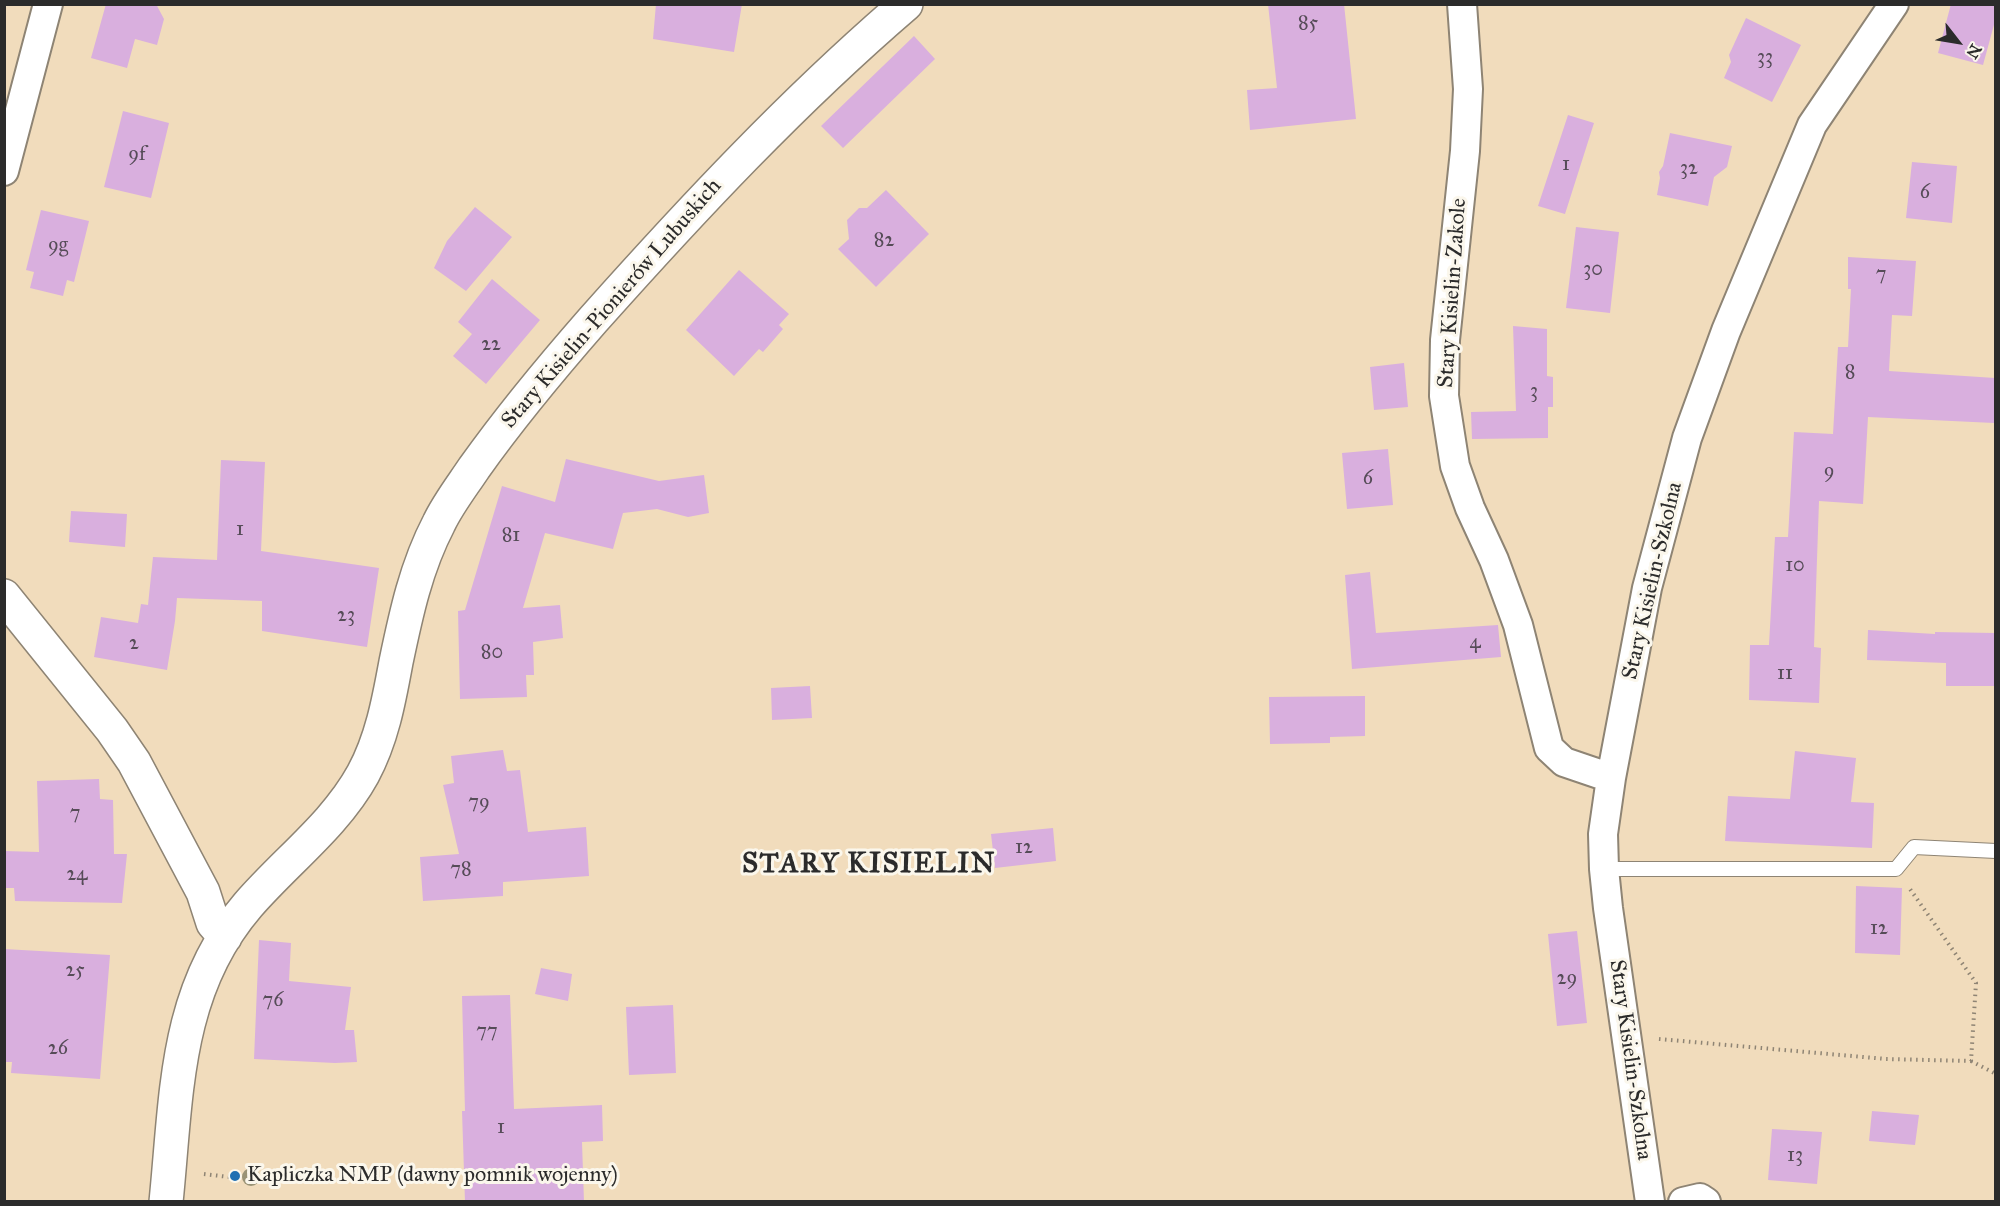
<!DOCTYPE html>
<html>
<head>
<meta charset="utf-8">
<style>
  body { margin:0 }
  #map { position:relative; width:2000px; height:1206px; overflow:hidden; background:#f1dcbc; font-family:"IM FELL Great Primer",serif }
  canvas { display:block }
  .frame { position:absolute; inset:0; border:6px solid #2b2b2b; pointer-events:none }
  .north { position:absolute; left:1928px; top:12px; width:60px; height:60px; -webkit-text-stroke:4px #fbf7ec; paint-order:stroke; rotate:121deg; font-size:16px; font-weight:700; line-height:24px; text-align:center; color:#2b2b2b }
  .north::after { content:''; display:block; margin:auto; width:21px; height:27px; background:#2b2b2b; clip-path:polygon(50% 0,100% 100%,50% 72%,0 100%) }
</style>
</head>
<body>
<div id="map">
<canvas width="2000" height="1206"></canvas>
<div class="frame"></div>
<div class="north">N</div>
</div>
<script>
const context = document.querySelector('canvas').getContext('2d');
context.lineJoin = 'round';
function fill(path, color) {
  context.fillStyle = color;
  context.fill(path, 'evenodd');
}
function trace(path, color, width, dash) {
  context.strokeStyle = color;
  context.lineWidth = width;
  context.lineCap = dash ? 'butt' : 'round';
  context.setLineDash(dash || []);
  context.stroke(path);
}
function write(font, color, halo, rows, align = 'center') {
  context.font = font + ' "IM FELL Great Primer",serif';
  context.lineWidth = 6;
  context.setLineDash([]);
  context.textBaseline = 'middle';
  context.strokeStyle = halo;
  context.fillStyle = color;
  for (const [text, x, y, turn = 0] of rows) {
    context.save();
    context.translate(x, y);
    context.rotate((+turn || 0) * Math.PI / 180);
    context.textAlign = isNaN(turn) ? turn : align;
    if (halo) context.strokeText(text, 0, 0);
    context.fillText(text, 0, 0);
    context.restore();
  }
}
const building = new Path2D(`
  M 106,4 L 156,4 L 164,19 L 157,45 L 135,39 L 127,68 L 91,58 Z
  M 656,4 L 742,4 L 734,52 L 653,39 Z
  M 1268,4 L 1344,4 L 1356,119 L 1250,130 L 1247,90 L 1277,88 Z
  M 1951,4 L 1995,4 L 1995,21 L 1983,65 L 1938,53 Z
  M 1746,18 L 1801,45 L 1772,102 L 1724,78 L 1731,62 L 1729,55 Z
  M 914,36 L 935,59 L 843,148 L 821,126 Z
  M 123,111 L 169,123 L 151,198 L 104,187 Z
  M 1568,115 L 1594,123 L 1565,214 L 1538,206 Z
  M 1670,133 L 1732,146 L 1727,167 L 1714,177 L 1708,206 L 1657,195 L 1660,178 L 1659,172 L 1663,166 Z
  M 1912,162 L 1957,166 L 1952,223 L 1906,218 Z
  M 886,190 L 929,234 L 876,287 L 838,249 L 849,239 L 847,220 L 859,208 L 867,208 Z
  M 475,207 L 512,237 L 466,291 L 434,268 L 447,241 Z
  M 41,210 L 89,221 L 74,282 L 67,280 L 63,296 L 30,288 L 34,272 L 26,270 Z
  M 1576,227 L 1619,232 L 1610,313 L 1566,308 Z
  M 1848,257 L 1916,261 L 1912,316 L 1892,315 L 1889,371 L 1995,378 L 1994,423 L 1868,417 L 1863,504 L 1819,501 L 1814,647 L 1821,648 L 1819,703 L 1749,700 L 1750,645 L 1769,645 L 1775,537 L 1788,537 L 1794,432 L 1833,434 L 1838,347 L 1848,347 L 1851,289 L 1848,289 Z
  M 739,270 L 789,314 L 779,325 L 783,329 L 763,352 L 759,349 L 734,376 L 686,330 Z
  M 492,279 L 540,320 L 486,384 L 453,356 L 472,334 L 458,322 Z
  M 1513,326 L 1547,329 L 1547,376 L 1553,377 L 1553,407 L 1548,407 L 1548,438 L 1472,439 L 1471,412 L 1516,411 Z
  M 1404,363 L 1408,407 L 1374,410 L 1370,367 Z
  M 1388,449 L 1393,505 L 1347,509 L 1342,453 Z
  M 566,459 L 659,481 L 704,475 L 709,513 L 688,517 L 657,509 L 623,513 L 613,549 L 545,533 L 523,608 L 560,605 L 563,638 L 533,642 L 534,675 L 526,675 L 527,697 L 460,699 L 458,611 L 465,610 L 502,486 L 555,502 Z
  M 221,460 L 265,462 L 261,551 L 379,568 L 367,647 L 262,631 L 262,601 L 177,598 L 175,621 L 167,670 L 94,657 L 101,617 L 138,623 L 141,604 L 148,605 L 153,557 L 217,560 Z
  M 71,511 L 127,514 L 125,547 L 69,542 Z
  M 1370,572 L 1376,633 L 1498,625 L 1501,657 L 1352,669 L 1345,575 Z
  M 1868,630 L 1935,634 L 1935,632 L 1995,633 L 1995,686 L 1946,686 L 1946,663 L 1867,660 Z
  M 810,686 L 812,718 L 772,720 L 771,688 Z
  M 1365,696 L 1365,736 L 1330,737 L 1330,743 L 1270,744 L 1269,697 Z
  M 503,750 L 507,771 L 520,770 L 528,832 L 586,827 L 589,876 L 503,882 L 503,896 L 423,901 L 420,857 L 459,854 L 443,785 L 454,783 L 451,756 Z
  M 1795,751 L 1856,758 L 1851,802 L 1874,803 L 1872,848 L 1725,841 L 1728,796 L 1790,799 Z
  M 99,779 L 100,799 L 113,800 L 114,854 L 127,854 L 122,903 L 15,901 L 14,888 L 4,888 L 4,851 L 39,852 L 37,781 Z
  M 1053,828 L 1056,861 L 995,868 L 991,834 Z
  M 1856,886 L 1902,888 L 1900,955 L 1855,953 Z
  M 1577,931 L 1587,1023 L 1557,1026 L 1548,934 Z
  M 259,940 L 291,943 L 289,981 L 351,987 L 345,1030 L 354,1030 L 357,1062 L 335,1063 L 254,1059 Z
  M 4,949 L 110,955 L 100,1079 L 11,1073 L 12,1062 L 4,1062 Z
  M 541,968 L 572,974 L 568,1001 L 535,994 Z
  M 510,995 L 514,1109 L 602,1105 L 603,1141 L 582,1142 L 584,1202 L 465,1202 L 462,1111 L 465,1111 L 462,996 Z
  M 673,1005 L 676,1073 L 629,1075 L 626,1007 Z
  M 1872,1111 L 1919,1115 L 1915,1145 L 1869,1141 Z
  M 1772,1129 L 1822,1132 L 1817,1184 L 1768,1180 Z`);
const path = new Path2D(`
  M 1659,1039 L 1886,1059 L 1971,1061 L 1976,983 L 1910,889
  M 1971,1061 L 1996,1074
  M 204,1174 L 229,1177`);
const lane = new Path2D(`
  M 1604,869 L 1896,869 L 1914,847 L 1996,851`);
const street = new Path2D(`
  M 1462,4 L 1468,89 L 1465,151 L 1445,340 L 1444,396 L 1455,466 L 1470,508 L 1494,560 L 1518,625 L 1549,748 L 1564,762 L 1611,778
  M 4,171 L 48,4
  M 1650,1202 L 1608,908 L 1604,869 L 1603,834 L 1611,778 L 1647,588 L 1687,438 L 1726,331 L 1812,125 L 1894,4
  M 1683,1202 L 1700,1198 L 1706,1202`);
const secondary = new Path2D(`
  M 4,596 L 112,730 L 134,762 L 203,892 L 213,923 L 225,937
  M 166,1202 C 177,1095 174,991 248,905 C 286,861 335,825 363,774 C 382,739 389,700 396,662 C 406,614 416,567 439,523 C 448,504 462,486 474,468 C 511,416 551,368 593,320 C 692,209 793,101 906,4`);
const trees = [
  [251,1177]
];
const markers = [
  [235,1176,6,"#1f6fb2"]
];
const numberNames = [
  ["85",1308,24],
  ["33",1765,58],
  ["9f",137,155],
  ["1",1566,165],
  ["32",1689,169],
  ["6",1925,193],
  ["82",884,241],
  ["9g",58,246],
  ["30",1593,270],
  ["7",1881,275],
  ["22",491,345],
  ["8",1850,373],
  ["3",1534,392],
  ["9",1829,472],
  ["6",1368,479],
  ["1",240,530],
  ["81",511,536],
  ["10",1795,566],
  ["23",346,616],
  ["4",1475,643],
  ["2",134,644],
  ["80",492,653],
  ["11",1785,674],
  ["79",479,803],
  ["7",75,814],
  ["12",1024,848],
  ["78",461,870],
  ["24",77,875],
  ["12",1879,929],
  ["25",75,971],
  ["29",1567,979],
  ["76",273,1001],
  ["77",487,1032],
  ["26",58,1049],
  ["1",501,1128],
  ["13",1795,1156]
];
const streetNames = [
  ["Stary Kisielin-Zakole",1453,293,-86],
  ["Stary Kisielin-Pionierów Lubuskich",612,304,-49],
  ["Stary Kisielin-Szkolna",1653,581,-77],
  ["Stary Kisielin-Szkolna",1630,1060,82]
];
const poiNames = [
  ["Kapliczka NMP (dawny pomnik wojenny)",247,1176]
];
const districtNames = [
  ["STARY KISIELIN",869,865]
];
fill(building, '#d9afde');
trace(lane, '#8e8474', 16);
trace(street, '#8e8474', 32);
trace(secondary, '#8e8474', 36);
trace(path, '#8e8474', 4, [1.5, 4.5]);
trace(lane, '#fff', 14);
trace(street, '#fff', 28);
trace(secondary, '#fff', 33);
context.fillStyle = '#9a9376';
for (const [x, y] of trees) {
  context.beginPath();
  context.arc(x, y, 9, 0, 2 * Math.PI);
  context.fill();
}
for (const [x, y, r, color] of markers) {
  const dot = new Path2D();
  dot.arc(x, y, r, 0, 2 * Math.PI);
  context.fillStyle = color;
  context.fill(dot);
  trace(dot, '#fbf7ec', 2);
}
write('20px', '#564c58', null, numberNames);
write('22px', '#2b2b2b', '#fbf7ec', streetNames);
write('22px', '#2b2b2b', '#fbf7ec', poiNames, 'left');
context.letterSpacing = '1.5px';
write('bold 28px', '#2b2b2b', '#fbf7ec', districtNames);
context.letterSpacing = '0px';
</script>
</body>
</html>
